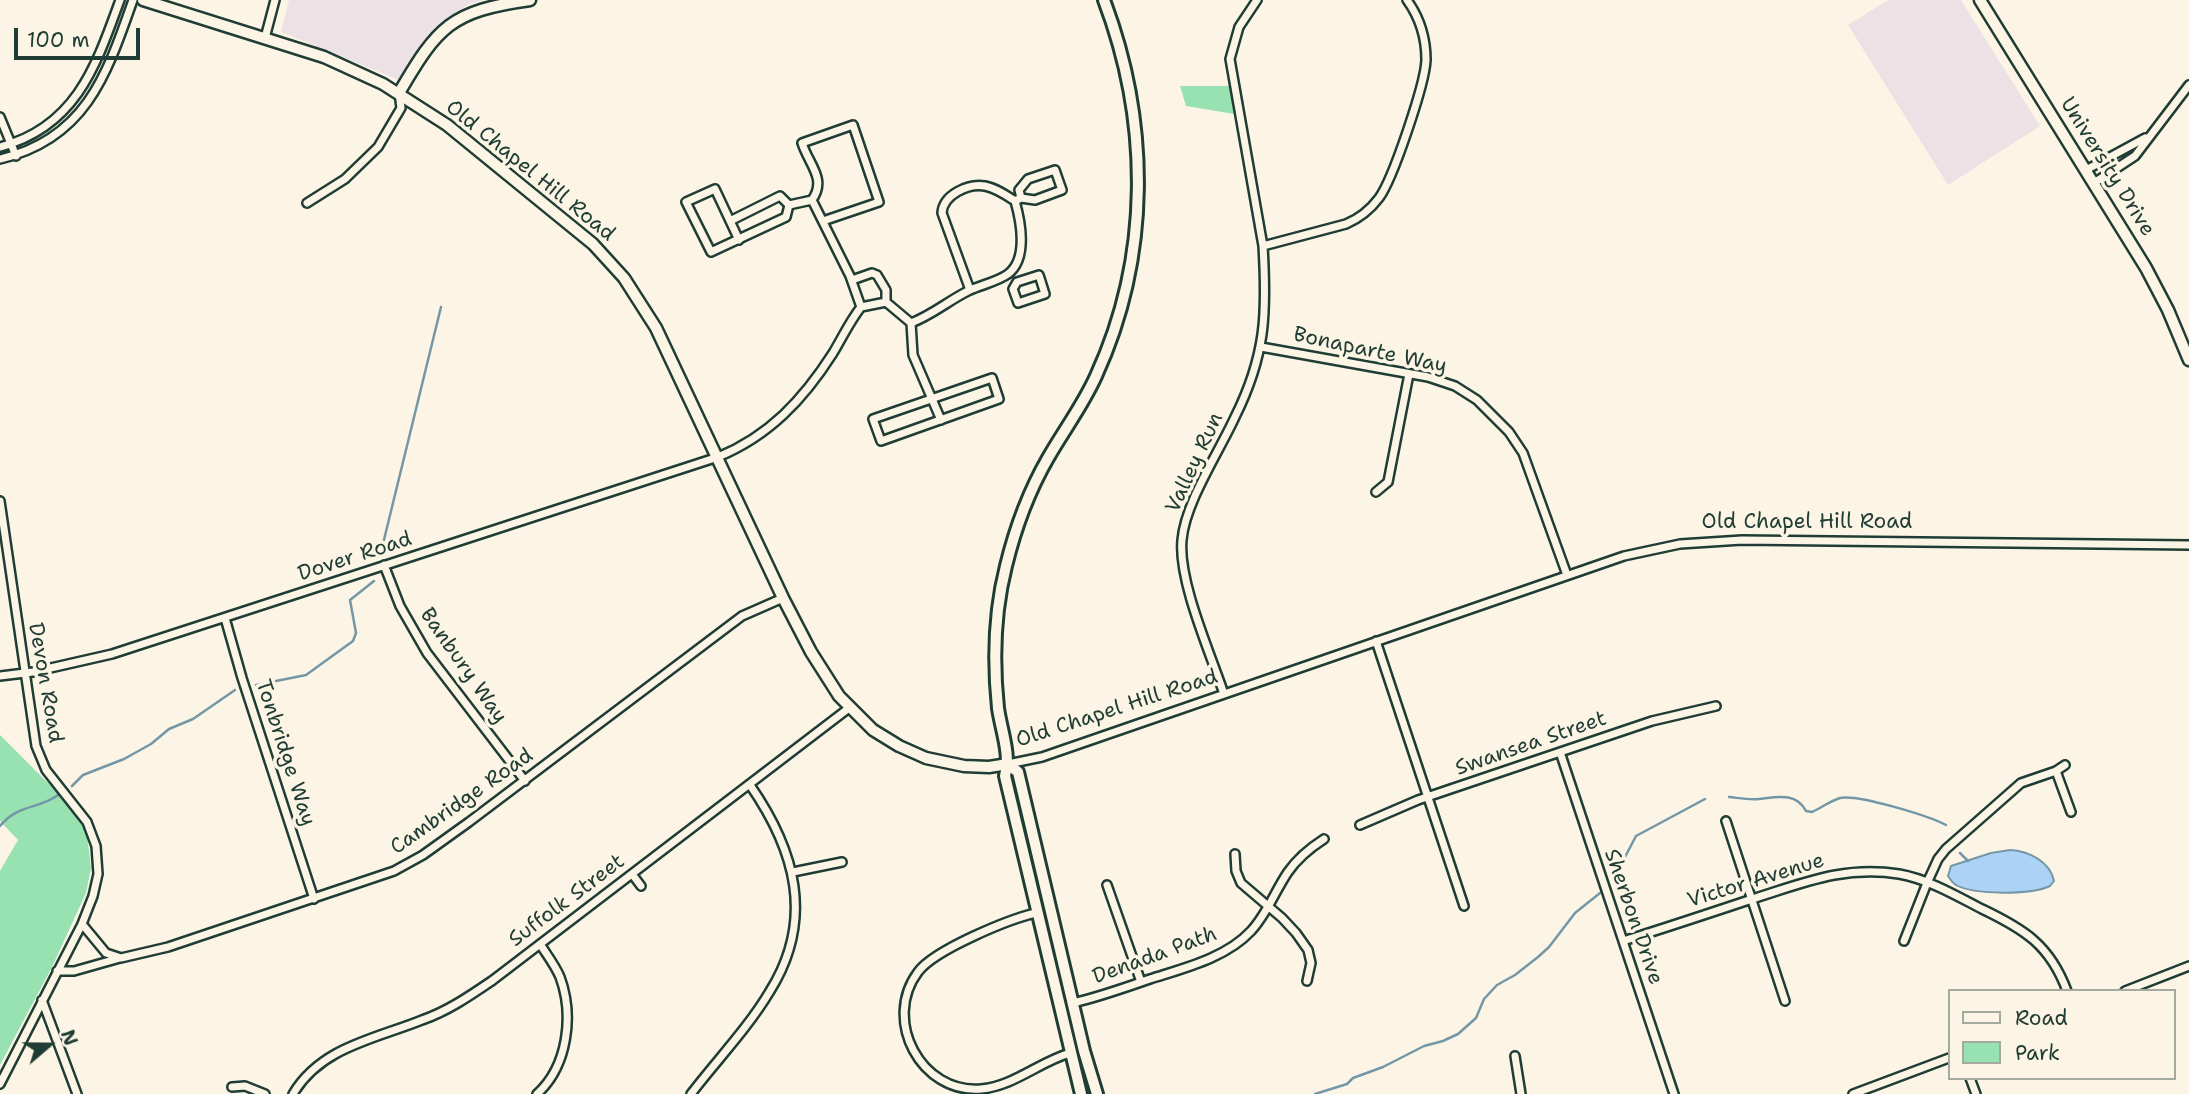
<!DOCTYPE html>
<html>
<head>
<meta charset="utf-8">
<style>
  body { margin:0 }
  #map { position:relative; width:2189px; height:1094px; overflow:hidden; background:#fcf5e5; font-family:"Shantell Sans",sans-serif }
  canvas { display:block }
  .legend { position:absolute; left:1948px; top:989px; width:228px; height:91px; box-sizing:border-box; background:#fcf5e5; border:2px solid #a4ab9e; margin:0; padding:9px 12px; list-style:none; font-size:21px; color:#1f3d34 }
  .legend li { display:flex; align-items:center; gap:14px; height:35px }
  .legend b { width:35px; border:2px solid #a4ab9e }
  .north { position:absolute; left:14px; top:1010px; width:70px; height:70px; -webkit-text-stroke:5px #fcf5e5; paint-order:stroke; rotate:70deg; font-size:19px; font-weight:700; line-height:28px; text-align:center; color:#1f3d34 }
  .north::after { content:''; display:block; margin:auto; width:24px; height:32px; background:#1f3d34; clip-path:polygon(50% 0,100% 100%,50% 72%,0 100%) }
  .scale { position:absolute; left:14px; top:28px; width:126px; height:32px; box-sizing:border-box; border:4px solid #1f3d34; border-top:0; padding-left:9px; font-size:21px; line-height:24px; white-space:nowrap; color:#1f3d34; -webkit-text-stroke:5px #fcf5e5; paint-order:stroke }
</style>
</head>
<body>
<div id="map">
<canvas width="2189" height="1094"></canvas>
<ul class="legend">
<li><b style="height:9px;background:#fcf5e5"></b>Road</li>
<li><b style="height:19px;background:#98e2b1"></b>Park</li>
</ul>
<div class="north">N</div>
<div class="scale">100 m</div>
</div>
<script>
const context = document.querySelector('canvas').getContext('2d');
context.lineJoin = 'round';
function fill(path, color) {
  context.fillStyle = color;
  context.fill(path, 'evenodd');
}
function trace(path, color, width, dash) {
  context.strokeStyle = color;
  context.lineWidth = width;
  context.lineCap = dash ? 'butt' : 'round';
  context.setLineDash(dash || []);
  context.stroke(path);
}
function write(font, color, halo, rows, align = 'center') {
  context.font = font + ' "Shantell Sans",sans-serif';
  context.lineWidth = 7;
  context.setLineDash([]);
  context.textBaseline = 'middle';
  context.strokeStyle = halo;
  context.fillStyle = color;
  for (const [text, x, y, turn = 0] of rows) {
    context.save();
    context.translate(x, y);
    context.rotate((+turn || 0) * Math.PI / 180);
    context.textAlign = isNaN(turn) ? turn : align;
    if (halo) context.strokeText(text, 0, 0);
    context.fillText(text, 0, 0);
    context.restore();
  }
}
const built = new Path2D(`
  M 289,0 L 485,0 L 469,4 L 444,20 L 424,40 L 399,80 L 281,32 Z
  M 1888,0 L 1961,0 L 2040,126 L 1948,185 L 1848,25 Z`);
const green = new Path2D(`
  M 1180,86 L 1229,86 L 1234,114 L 1186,106 Z
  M 0,735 L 69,804 L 87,834 L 91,868 L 86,893 L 52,967 L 0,1065 L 0,871 L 18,840 L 0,821 Z`);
const water = new Path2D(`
  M 2010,850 C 2028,851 2050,861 2054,881 L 2050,886 C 2032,895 1974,895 1956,885 C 1952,883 1951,880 1948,876 L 1951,866 L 1991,853 Z`);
const stream = new Path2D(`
  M 380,556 L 441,307
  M 256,685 L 306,675 L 353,641 L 356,633 L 350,600 L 374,581
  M 72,786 L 83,775 L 124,759 L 151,744 L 169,729 L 193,719 L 235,690
  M 1729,797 C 1739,798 1749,800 1759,799 C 1777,797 1796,792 1806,811 L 1812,812 C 1821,808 1830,801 1840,798 C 1858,794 1929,816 1946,825
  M 0,826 C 19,803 38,810 58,795
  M 1960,853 L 1968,861
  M 1614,878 L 1636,836 L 1705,799
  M 1315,1094 L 1347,1084 L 1353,1078 L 1383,1067 L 1424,1046 L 1443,1041 L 1458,1034 L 1476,1018 L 1484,999 L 1497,985 L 1515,975 L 1538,957 L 1549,947 L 1575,913 L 1600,893`);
const street = new Path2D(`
  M 1257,0 L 1239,27 L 1230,59 L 1263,246 L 1346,224 C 1360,218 1370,210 1379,198 C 1393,179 1425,84 1426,60 C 1426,38 1420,18 1407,0
  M 265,38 L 275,0
  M 0,117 L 16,156
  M 0,147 C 76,127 96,66 120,0
  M 0,159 C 86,139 107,74 133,0
  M 1055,170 L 1062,190 L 1035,200 L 1021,198 L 1019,190 L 1028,179 Z
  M 2086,170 L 2145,138
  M 2094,183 L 2135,156 L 2189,85
  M 812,200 L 850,276 L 861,307
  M 307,203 L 345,179 L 378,147 L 401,108 L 399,93
  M 789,205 L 812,200 C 827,179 809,165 802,143 L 853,125 L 879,202 L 823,221
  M 730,221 L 780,196 L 789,205 L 786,217 L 711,252 L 686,202 L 715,189 L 739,240
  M 1039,275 L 1045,294 L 1018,303 L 1013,289 L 1017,282 Z
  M 852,280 L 872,273 L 877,275 L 886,290 L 886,302
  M 970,290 L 942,213 C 943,195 968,183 985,186 C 996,188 1006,195 1015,201
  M 911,323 C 932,315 948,301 968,291 C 980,285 997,282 1008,274 C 1028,259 1021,222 1015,201 L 1021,198
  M 911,323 L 913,355 L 941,420
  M 1261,347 L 1428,377 L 1455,386 L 1477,400 L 1509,432 L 1523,453 L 1567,575
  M 992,378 L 999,399 L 881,441 L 873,419 Z
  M 1376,492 L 1388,482 L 1409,374
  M 0,501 L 36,746 L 46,770 L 87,822 L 96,846 L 98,874 L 93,896 L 82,924 L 0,1084
  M 384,565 L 400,606 L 427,653 L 525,781
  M 225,618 L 242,678 L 314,899
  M 1376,641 L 1464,906
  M 0,676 L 33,672 L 112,654 L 718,457 C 769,436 803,400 833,353 C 842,338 850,321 861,307 L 886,302 L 911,323
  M 1224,694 C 1210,652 1178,581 1182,540 C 1185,503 1219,452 1235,417 C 1266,355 1267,313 1263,246
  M 1560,752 L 1674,1094
  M 1008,764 L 1042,757 L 1624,556 L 1680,544 L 1742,540 L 2189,545
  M 2056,771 L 2065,765
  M 1726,821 L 1785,1001
  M 1360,825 L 1418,800 L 1652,721 L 1716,706
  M 1235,854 L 1236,871 L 1241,883 L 1282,918 L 1296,933 L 1308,950 L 1311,963 L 1307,981
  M 793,872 L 842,862
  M 632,874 L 641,886
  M 1107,885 L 1141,982
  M 1036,913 C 1009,919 934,950 918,972 C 882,1020 921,1094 981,1089 C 1014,1086 1039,1062 1070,1053
  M 82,924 L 106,953 L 121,958 L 168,947 L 394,871 L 423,855 L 469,822 L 742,616 L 783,598
  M 1623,941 C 1665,928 1707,914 1749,900 C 1801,884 1843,865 1899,874 C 1928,879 1957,896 1982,909 C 2024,929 2050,945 2067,991
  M 1904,941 L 1927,883 L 1938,859 L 1946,849 L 2021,783 L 2056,771 L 2071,812
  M 57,971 L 74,971 L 120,958
  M 2125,991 L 2189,966
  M 42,1000 L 77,1094
  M 1073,1003 C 1099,997 1124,988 1150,979 C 1184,968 1226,958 1251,931 C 1267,914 1275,891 1288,872 C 1297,859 1310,848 1324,839
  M 1515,1056 L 1521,1094
  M 1970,1078 L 1976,1094
  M 232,1087 L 245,1086 L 265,1094
  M 293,1094 C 321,1047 375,1039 422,1020 C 448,1011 471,995 493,980 L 849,708
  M 537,1094 C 568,1066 574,1015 560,977 C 555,965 547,955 540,944
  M 691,1094 C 717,1060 748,1028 770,991 C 815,919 795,850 750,785
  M 1853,1094 L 1949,1058`);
const secondary = new Path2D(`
  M 143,0 L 324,57 L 383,84 L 447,125 L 593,244 L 624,278 L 656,328 L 783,598 L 811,652 L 839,696 L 873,730 L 899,746 L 926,758 L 964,766 L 989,767 L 1008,764
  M 1980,0 L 2146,268 L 2168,310 L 2189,360
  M 399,93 C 438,26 451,11 530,0`);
const primary = new Path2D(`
  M 1008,764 L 1018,772 L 1084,1051 L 1097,1094
  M 1081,1094 L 1005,776 C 1011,754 1001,730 998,708 C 993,660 994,613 1006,566 C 1015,529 1029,491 1048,458 C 1064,430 1083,405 1096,376 C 1151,256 1150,122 1104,0`);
const streetNames = [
  ["University Drive",2107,167,58],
  ["Old Chapel Hill Road",530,171,39],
  ["Bonaparte Way",1370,351,12],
  ["Valley Run",1195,463,-65],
  ["Old Chapel Hill Road",1807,523],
  ["Dover Road",355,557,-18],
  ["Banbury Way",463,666,55],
  ["Devon Road",45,683,80],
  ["Old Chapel Hill Road",1117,709,-18],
  ["Swansea Street",1531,744,-19],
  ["Tonbridge Way",285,753,72],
  ["Cambridge Road",462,802,-35],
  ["Victor Avenue",1756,881,-17],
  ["Suffolk Street",567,901,-37],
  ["Sherbon Drive",1633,917,71],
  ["Denada Path",1155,956,-20]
];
fill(built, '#ece2e6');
fill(green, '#98e2b1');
fill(water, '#acd3f6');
trace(water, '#7497a8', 2);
trace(stream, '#7497a8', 2.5);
trace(street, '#1f3d34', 12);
trace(secondary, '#1f3d34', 15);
trace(primary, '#1f3d34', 16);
trace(street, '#fcf5e5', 7);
trace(secondary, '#fcf5e5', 10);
trace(primary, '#fcf5e5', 10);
write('21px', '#1f3d34', '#fcf5e5', streetNames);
</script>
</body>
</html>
